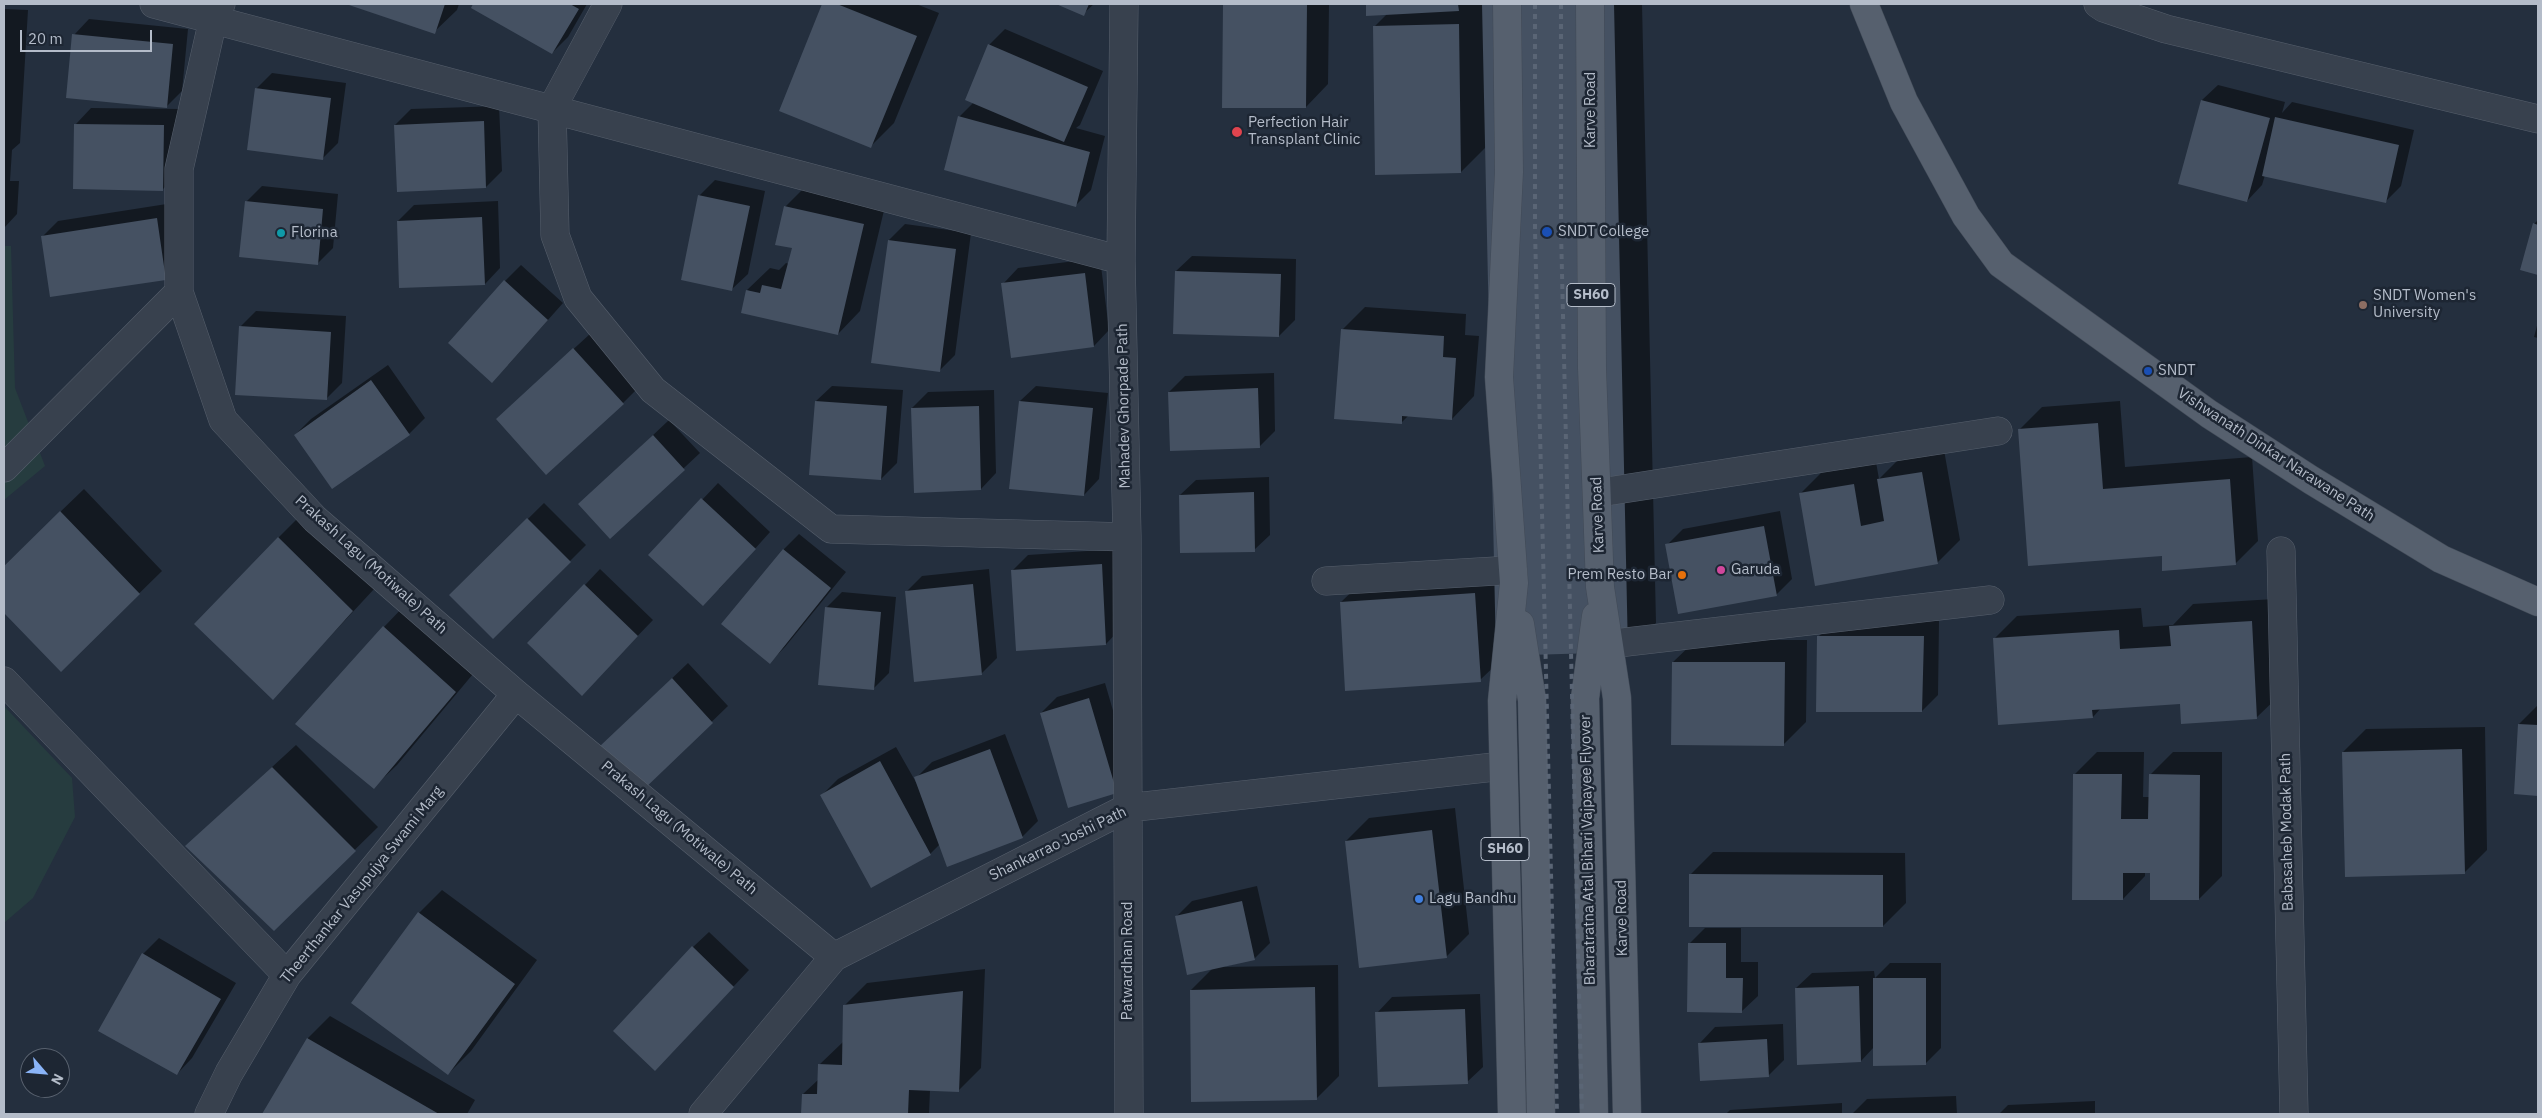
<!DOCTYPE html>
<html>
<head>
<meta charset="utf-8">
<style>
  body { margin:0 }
  #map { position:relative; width:2542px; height:1118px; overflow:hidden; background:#242f3e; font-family:"IBM Plex Sans",sans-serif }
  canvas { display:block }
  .frame { position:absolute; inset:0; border:5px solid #b4bcc9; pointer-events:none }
  .north { position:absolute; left:20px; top:1048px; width:50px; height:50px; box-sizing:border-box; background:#1d2633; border:1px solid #59626f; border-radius:50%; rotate:117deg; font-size:14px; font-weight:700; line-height:20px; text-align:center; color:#b4bcc9 }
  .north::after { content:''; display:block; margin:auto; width:18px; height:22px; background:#8ab4f8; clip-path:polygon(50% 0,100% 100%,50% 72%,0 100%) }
  .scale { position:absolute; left:20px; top:30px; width:132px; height:22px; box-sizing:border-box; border:2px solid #b4bcc9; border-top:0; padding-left:6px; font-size:15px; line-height:18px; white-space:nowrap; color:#b4bcc9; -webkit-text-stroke:4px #1d2633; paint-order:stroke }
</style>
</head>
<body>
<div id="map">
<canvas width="2542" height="1118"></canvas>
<div class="frame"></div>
<div class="north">N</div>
<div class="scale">20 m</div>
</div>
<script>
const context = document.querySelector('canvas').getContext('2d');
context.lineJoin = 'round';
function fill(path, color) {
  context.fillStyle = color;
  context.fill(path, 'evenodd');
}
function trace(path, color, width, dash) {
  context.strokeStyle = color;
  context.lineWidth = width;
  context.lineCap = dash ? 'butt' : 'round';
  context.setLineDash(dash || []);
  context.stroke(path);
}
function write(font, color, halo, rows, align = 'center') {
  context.font = font + ' "IBM Plex Sans",sans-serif';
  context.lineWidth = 5;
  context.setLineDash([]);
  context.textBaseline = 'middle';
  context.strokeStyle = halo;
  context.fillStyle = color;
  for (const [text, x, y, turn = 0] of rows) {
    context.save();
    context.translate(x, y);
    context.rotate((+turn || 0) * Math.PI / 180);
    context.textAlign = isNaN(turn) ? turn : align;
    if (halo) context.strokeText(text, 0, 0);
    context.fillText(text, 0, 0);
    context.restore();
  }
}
const green = new Path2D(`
  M 4,246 L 11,246 L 15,388 L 45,466 L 4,500 Z
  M 4,706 L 72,778 L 75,817 L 33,898 L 4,923 Z`);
const shadow = new Path2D(`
  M 349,4 L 459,4 L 457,10 L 434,32 Z
  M 475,4 L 587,4 L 568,37 L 552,53 L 473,7 Z
  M 823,4 L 916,4 L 939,13 L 894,123 L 871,146 L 781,110 Z
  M 1059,4 L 1094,4 L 1083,14 Z
  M 1225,4 L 1329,4 L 1328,84 L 1306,107 L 1224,107 Z
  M 1367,4 L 1642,4 L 1656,623 L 1627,651 L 1503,654 L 1503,658 L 1480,680 L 1341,602 L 1364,580 L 1495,571 L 1486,147 L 1461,172 L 1375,26 L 1387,14 L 1367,15 Z
  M 4,9 L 28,10 L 20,143 L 12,150 L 10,181 L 19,181 L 17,214 L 4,228 Z
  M 89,19 L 188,29 L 182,91 L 166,107 L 74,35 Z
  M 1005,29 L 1103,71 L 1080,125 L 1076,128 L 1105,136 L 1091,190 L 1075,206 L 959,117 L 974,102 L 989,45 Z
  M 272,73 L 346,83 L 338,143 L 322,159 L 256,89 Z
  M 2218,85 L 2285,102 L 2282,113 L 2292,102 L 2414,130 L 2401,186 L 2386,201 L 2265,175 L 2262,185 L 2247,201 L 2202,100 Z
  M 499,106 L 502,171 L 486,187 L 395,125 L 411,109 Z
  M 91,108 L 179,109 L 178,174 L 163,189 L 76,124 Z
  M 715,180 L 765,191 L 748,274 L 732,289 L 699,196 Z
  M 808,184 L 886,202 L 860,311 L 838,334 L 747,290 L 770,268 L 779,270 L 786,263 L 789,264 L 793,247 L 785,207 Z
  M 262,186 L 338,194 L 333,248 L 317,264 L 246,202 Z
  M 498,201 L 500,268 L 485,284 L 398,221 L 414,205 Z
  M 173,203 L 165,279 L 42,237 L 58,221 Z
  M 2538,220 L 2538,274 L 2522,269 L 2534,224 Z
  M 905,224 L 971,233 L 955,355 L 940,370 L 872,362 L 889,240 Z
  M 1192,256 L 1296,259 L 1295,320 L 1279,336 L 1176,271 Z
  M 1100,258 L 1109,330 L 1094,346 L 1003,284 L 1018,268 Z
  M 521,265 L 563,303 L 508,365 L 505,281 Z
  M 1365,307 L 1466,314 L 1465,335 L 1479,336 L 1474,396 L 1452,419 L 1408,416 L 1401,423 L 1342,330 Z
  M 256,311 L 346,316 L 342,383 L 326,399 L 240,327 Z
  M 2538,322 L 2538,338 L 2534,337 Z
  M 590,334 L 638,388 L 623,403 L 497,419 Z
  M 388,365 L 425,418 L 409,434 L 332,488 L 295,435 L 311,419 Z
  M 1274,373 L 1275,431 L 1259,447 L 1169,392 L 1185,376 Z
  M 832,386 L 903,390 L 897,463 L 881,479 L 816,401 Z
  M 1036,386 L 1108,393 L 1099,479 L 1084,495 L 1020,401 Z
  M 994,390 L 996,473 L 981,489 L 912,408 L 928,392 Z
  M 2120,401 L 2125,467 L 2252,457 L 2258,541 L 2235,564 L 2163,554 L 2019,430 L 2042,407 Z
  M 669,420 L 700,453 L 610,537 L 580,504 Z
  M 1944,450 L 1960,540 L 1937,563 L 1816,585 L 1800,494 L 1823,471 L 1876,462 L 1879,479 L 1901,457 Z
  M 1269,477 L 1270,535 L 1254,550 L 1180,495 L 1196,480 Z
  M 718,483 L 770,532 L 719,589 L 650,555 Z
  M 84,489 L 162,571 L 61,670 L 4,611 L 4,566 Z
  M 544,503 L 586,545 L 493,638 L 451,595 Z
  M 1780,511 L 1792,579 L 1776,595 L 1667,545 L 1683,529 Z
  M 301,515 L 375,588 L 273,698 L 278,538 Z
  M 799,534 L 846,572 L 785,647 L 770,662 L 723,624 L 784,549 Z
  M 1117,549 L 1121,628 L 1106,644 L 1012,571 L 1028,555 Z
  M 600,569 L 653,620 L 597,678 L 585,585 Z
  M 989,569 L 997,658 L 981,674 L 907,591 L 922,576 Z
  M 842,592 L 896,597 L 889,673 L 873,689 L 826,608 Z
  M 2274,599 L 2280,695 L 2257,717 L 2182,722 L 2181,703 L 2101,708 L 2093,717 L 1994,639 L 2017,616 L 2141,608 L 2143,627 L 2173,625 L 2193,604 Z
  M 406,604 L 478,668 L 397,765 L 374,787 L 384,627 Z
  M 1834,621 L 1939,621 L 1938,695 L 1922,711 L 1818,637 Z
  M 1696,640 L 1807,640 L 1806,722 L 1784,744 L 1673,662 Z
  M 688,663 L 728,706 L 641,790 L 616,732 Z
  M 1105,683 L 1132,776 L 1116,792 L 1041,713 L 1057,697 Z
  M 2538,705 L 2538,795 L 2515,793 L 2519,724 Z
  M 2485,727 L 2487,850 L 2465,872 L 2343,752 L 2366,729 Z
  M 1005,734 L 1038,821 L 1022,837 L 940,844 L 930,854 L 822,795 L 838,779 L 896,747 L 917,784 L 916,778 L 932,762 Z
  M 296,745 L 378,827 L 274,929 L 210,824 Z
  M 2097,752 L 2144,752 L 2143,797 L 2150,797 L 2150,775 L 2173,752 L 2222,752 L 2222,876 L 2199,899 L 2152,871 L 2145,871 L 2145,876 L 2123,899 L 2074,775 Z
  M 1455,808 L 1469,934 L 1446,957 L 1346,841 L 1369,818 Z
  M 1713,852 L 1905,853 L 1906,903 L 1883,926 L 1690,875 Z
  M 1257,886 L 1270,943 L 1254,959 L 1223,967 L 1338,965 L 1339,1076 L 1316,1099 L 1191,990 L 1213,968 L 1176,917 L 1192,901 Z
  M 442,890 L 537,960 L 471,1051 L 448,1074 L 419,913 Z
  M 1705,928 L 1741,928 L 1741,962 L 1758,962 L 1758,996 L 1742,1011 L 1689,944 Z
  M 709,932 L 749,970 L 670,1054 L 693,947 Z
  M 159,938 L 236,983 L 192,1058 L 177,1074 L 143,954 Z
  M 1890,963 L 1941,963 L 1941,1048 L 1925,1064 L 1874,1047 L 1861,1061 L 1796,988 L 1812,973 L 1874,971 L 1875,978 Z
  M 985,969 L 981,1068 L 958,1091 L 930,1090 L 929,1114 L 802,1114 L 803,1094 L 819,1079 L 820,1064 L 843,1042 L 844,1006 L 867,983 Z
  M 1480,994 L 1483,1067 L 1467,1082 L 1377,1013 L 1392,997 Z
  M 330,1016 L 475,1100 L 467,1114 L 263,1114 L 308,1038 Z
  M 1783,1024 L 1784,1060 L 1768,1076 L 1700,1043 L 1715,1027 Z
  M 1956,1096 L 1957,1114 L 1852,1114 L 1867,1099 Z
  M 2095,1101 L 2095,1114 L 1999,1114 L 2008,1105 Z
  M 1842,1103 L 1842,1114 L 1726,1114 L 1730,1110 Z`);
const building = new Path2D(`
  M 346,4 L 445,4 L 435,34 Z
  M 473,4 L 570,4 L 579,9 L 552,54 L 471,8 Z
  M 822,4 L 837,4 L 917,36 L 871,148 L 779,111 Z
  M 1056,4 L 1089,4 L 1084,16 Z
  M 1223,4 L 1307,4 L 1306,108 L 1222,108 Z
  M 1366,4 L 1458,4 L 1459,11 L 1366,16 Z
  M 1482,4 L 1614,4 L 1628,652 L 1496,656 Z
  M 1459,24 L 1461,173 L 1375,175 L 1373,26 Z
  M 72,34 L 173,44 L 167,108 L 66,98 Z
  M 988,44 L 1088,87 L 1064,142 L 965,100 Z
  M 255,88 L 331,98 L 323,160 L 247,150 Z
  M 2201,100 L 2270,118 L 2247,202 L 2178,184 Z
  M 958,116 L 1090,152 L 1076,207 L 944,170 Z
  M 2275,117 L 2399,145 L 2386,203 L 2262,176 Z
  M 484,121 L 486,188 L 397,192 L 394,125 Z
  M 74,124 L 164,125 L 163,191 L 73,189 Z
  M 698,195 L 750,206 L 732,291 L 681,280 Z
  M 245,201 L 323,209 L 318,265 L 239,257 Z
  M 784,206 L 864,224 L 838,335 L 741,313 L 746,290 L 760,293 L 762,285 L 781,289 L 792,248 L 775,245 Z
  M 482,217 L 485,285 L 399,288 L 397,221 Z
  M 157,218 L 166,280 L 50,297 L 41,236 Z
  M 2533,223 L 2538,225 L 2538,275 L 2520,270 Z
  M 888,240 L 956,249 L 940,372 L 871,363 Z
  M 1175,271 L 1281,274 L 1279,337 L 1173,334 Z
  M 1085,273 L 1094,347 L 1011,358 L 1001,283 Z
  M 504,280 L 548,320 L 492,383 L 448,343 Z
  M 239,326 L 331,332 L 327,400 L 235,395 Z
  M 1341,329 L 1444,336 L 1443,357 L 1456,358 L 1452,420 L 1402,416 L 1402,424 L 1334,419 Z
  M 573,348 L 624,404 L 546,475 L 496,419 Z
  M 371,380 L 410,435 L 332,489 L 294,435 Z
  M 1258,388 L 1260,448 L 1170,451 L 1168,392 Z
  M 815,401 L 887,406 L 881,480 L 809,475 Z
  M 1019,401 L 1093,408 L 1084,496 L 1009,489 Z
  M 979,406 L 981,490 L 914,493 L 911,408 Z
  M 2098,423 L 2103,489 L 2230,479 L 2236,565 L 2162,571 L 2162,556 L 2028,566 L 2018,429 Z
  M 653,435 L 685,470 L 610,539 L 578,504 Z
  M 1922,472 L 1938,564 L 1815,586 L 1799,493 L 1854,484 L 1861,526 L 1884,521 L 1877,479 Z
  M 1254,492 L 1255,552 L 1180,553 L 1179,495 Z
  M 701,498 L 756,549 L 703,606 L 648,555 Z
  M 60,511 L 140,594 L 61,672 L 4,613 L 4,566 Z
  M 527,518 L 571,562 L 493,639 L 449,595 Z
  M 1764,526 L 1777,596 L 1678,614 L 1665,544 Z
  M 278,537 L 353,611 L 273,700 L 194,624 Z
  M 783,549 L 831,588 L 770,664 L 721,624 Z
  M 1102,564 L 1106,645 L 1016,651 L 1011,570 Z
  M 584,584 L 638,636 L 582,696 L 527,643 Z
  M 973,584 L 982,675 L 914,682 L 905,591 Z
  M 1475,593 L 1481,682 L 1345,691 L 1340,602 Z
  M 825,607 L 881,612 L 874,690 L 818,685 Z
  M 2252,621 L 2257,719 L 2181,724 L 2180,704 L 2092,710 L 2093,718 L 1998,725 L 1993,638 L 2119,630 L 2120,649 L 2171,646 L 2169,626 Z
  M 383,626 L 456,692 L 374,789 L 295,724 Z
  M 1817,636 L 1924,636 L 1922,712 L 1816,712 Z
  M 1672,662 L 1785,662 L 1784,746 L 1671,745 Z
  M 672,678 L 713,723 L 641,792 L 599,747 Z
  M 1089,698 L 1117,793 L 1068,808 L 1040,713 Z
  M 2518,724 L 2538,725 L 2538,796 L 2514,794 Z
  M 990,749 L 1023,838 L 947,867 L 914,777 Z
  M 2462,749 L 2465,874 L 2345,877 L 2342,752 Z
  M 880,761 L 931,855 L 871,888 L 820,795 Z
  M 272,767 L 356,851 L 274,931 L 185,846 Z
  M 2073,774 L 2122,774 L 2121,819 L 2148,819 L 2149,774 L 2200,775 L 2199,900 L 2150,900 L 2150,873 L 2123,873 L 2123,900 L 2072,900 Z
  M 1432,830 L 1447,958 L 1359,968 L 1345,841 Z
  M 1689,874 L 1883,875 L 1883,927 L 1689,927 Z
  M 1242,901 L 1255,960 L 1187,975 L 1175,916 Z
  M 418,912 L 515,984 L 448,1075 L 351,1003 Z
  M 1688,943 L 1726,943 L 1726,978 L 1743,978 L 1742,1013 L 1687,1012 Z
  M 692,946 L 734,987 L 655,1071 L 613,1031 Z
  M 142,953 L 221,999 L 177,1075 L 98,1031 Z
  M 1873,978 L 1926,978 L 1926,1065 L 1873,1066 Z
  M 1859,986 L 1861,1062 L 1797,1065 L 1795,988 Z
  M 1315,987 L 1317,1100 L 1191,1102 L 1190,990 Z
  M 963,991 L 959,1092 L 909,1090 L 908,1114 L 801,1114 L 802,1094 L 817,1094 L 818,1064 L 842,1065 L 843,1005 Z
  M 1465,1009 L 1468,1084 L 1378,1087 L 1375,1012 Z
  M 307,1038 L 439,1114 L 262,1114 Z
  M 1767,1039 L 1769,1077 L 1700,1081 L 1698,1043 Z`);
const minor = new Path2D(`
  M 154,4 L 1121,260
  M 221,4 L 213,20 L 179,169 L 179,292 L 223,420 L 315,519 L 516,694 L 834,957
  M 608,4 L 552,108 L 555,235 L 578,298 L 653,390 L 831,529 L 1127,537
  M 1124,4 L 1121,260 L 1127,537 L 1129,1114
  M 2098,4 L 2104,8 L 2166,29 L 2538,119
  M 4,468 L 179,292
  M 1597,493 L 1998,431
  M 2281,551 L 2294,1114
  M 1326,581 L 1513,570
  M 1609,644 L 1990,600
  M 4,681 L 287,975
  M 209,1114 L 229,1073 L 287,975 L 516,694
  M 703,1114 L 834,957 L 1127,808 L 1503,766`);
const major = new Path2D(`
  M 1507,4 L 1509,172 L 1499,377 L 1514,583 L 1502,701 L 1512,1114
  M 1590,4 L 1592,368 L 1600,587 L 1617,698 L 1627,1114
  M 1864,4 L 1904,102 L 1966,216 L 2001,264 L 2209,414 L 2311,480 L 2441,559 L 2538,602
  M 1520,624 L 1532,700 L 1541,1114
  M 1594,1114 L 1585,698 L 1596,616`);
const rail = new Path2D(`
  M 1535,4 L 1535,231 L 1557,1114
  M 1561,4 L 1561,231 L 1582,1114`);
const markers = [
  [1237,132,6,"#e0444e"],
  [1547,232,6,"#1a4fb4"],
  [281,233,5,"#0f9aa8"],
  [2363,305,5,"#8d6e63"],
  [2148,371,5,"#1a4fb4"],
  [1721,570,5,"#d1479c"],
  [1682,575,5,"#e8710a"],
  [1419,899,5,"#3f7fe0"]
];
const shields = [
  [1591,295,48],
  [1505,849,48]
];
const shieldNames = [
  ["SH60",1591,295],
  ["SH60",1505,849]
];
const streetNames = [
  ["Karve Road",1591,110,-90],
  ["Mahadev Ghorpade Path",1124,406,-91],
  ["Vishwanath Dinkar Narawane Path",2276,455,33],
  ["Karve Road",1598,515,-92],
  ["Prakash Lagu (Motiwale) Path",371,565,42],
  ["Prakash Lagu (Motiwale) Path",679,828,40],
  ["Babasaheb Modak Path",2287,832,-91],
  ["Shankarrao Joshi Path",1058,844,-26],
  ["Bharatratna Atal Bihari Vajpayee Flyover",1588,850,-91],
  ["Theerthankar Vasupujya Swami Marg",362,885,-51],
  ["Karve Road",1622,918,-91],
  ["Patwardhan Road",1128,961,-90]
];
const poiNames = [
  ["Perfection Hair",1248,123],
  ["Transplant Clinic",1248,140],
  ["SNDT College",1558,232],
  ["Florina",291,233],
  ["SNDT Women's",2373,296],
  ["University",2373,313],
  ["SNDT",2158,371],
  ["Garuda",1731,570],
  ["Prem Resto Bar",1672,575,"right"],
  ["Lagu Bandhu",1429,899]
];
fill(green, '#263c3f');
fill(shadow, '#0007');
fill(building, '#455162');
trace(minor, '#565f6c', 29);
trace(major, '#414a57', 29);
trace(minor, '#38414e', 28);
trace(major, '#56606e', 28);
trace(rail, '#5a6575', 4, [5, 5]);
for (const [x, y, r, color] of markers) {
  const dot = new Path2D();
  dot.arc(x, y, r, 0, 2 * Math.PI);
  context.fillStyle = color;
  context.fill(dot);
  trace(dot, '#1d2633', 2);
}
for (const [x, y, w] of shields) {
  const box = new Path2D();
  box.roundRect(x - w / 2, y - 11.5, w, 23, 4);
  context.fillStyle = '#1d2633';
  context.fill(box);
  trace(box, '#b4bcc9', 1);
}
write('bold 14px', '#b4bcc9', null, shieldNames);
write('15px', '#b4bcc9', '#1d2633', streetNames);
write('15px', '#b4bcc9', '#1d2633', poiNames, 'left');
</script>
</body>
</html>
